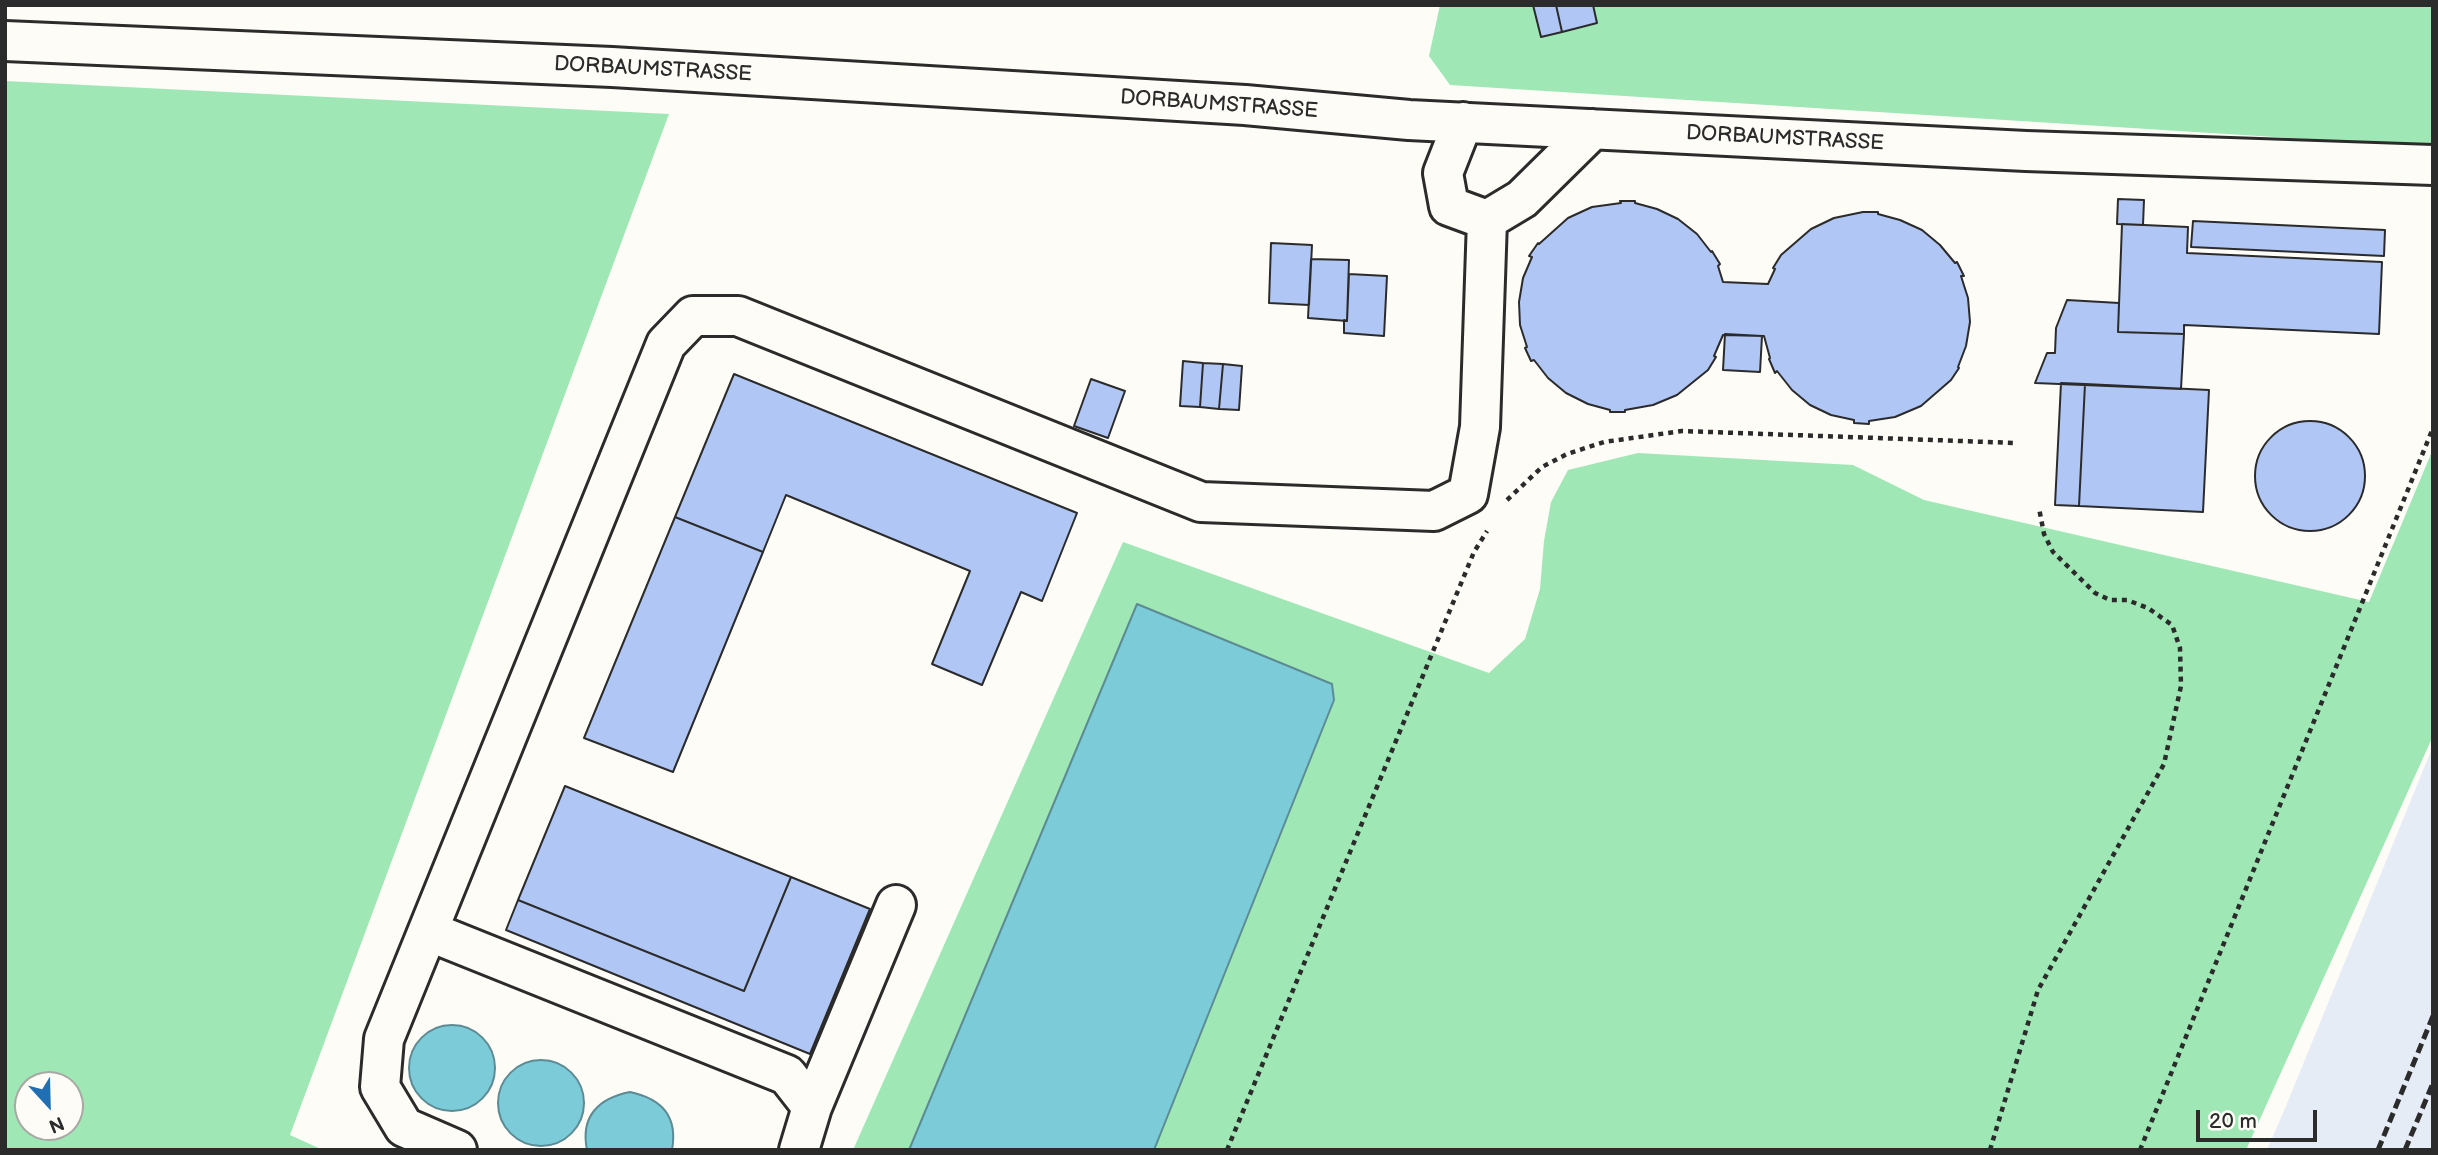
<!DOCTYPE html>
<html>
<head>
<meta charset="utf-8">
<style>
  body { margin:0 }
  #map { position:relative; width:2438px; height:1155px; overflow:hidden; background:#fdfcf7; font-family:"Balsamiq Sans",sans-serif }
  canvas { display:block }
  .frame { position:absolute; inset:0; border:7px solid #2b2b2b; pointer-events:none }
  .north { position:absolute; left:14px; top:1071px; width:70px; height:70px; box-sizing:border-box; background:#fdfcf7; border:2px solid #a9a8a5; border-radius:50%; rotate:158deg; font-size:19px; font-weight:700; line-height:28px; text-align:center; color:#2b2b2b }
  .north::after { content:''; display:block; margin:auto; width:24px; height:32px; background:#1f6fb2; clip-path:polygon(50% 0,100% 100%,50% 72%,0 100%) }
  .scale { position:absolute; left:2196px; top:1110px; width:121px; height:32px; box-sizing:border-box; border:4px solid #2b2b2b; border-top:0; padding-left:9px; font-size:21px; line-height:24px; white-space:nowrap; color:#2b2b2b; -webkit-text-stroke:5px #fdfcf7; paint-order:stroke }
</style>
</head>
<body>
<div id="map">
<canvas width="2438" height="1155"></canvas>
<div class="frame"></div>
<div class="north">N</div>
<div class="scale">20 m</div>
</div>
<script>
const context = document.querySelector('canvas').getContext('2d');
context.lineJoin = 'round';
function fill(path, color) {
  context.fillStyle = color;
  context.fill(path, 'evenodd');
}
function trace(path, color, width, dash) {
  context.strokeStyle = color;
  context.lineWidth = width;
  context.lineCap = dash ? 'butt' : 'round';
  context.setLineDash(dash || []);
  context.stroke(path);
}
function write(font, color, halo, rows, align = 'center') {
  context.font = font + ' "Balsamiq Sans",sans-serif';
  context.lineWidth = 5;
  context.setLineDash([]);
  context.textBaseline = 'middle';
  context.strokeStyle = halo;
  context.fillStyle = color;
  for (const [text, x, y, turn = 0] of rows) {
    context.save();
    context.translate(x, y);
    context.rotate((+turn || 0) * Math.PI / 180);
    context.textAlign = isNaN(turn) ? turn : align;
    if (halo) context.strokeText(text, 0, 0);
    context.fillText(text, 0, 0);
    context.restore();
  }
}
const built = new Path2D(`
  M 2433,746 L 2433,1150 L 2267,1150 L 2286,1106 Z`);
const green = new Path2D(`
  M 1440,5 L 2433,5 L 2433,147 L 1450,85 L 1429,56 Z
  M 5,81 L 669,114 L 290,1135 L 323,1150 L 5,1150 ZM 28,1085 L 70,1085 L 70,1127 L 28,1127 Z
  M 2433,449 L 2433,736 L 2246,1150 L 1154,1150 L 1334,700 L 1137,604 L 909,1150 L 853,1150 L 1123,542 L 1489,673 L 1525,639 L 1540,589 L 1544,541 L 1551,502 L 1568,470 L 1638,453 L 1853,465 L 1924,500 L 2369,602 Z`);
const water = new Path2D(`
  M 1137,604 L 1332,684 L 1334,700 L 1154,1150 L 909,1150 Z
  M409 1068a43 43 0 1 1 86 0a43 43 0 1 1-86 0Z
  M498 1103a43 43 0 1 1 86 0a43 43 0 1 1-86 0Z
  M 630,1092 C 662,1099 678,1116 672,1150 L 587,1150 C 580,1116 599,1098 630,1092 Z`);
const building = new Path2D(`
  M 1533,5 L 1556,5 L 1562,32 L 1541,37 Z
  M 1556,5 L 1593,5 L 1597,23 L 1562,32 Z
  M 2118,199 L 2144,200 L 2143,225 L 2117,224 Z
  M 1620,201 L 1635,201 L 1635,203 L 1657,209 L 1678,219 L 1697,234 L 1711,252 L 1712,251 L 1720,264 L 1718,266 L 1723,282 L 1768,284 L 1775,269 L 1773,268 L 1781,255 L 1811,229 L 1834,218 L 1863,212 L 1878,212 L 1878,214 L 1900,220 L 1922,230 L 1940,245 L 1955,263 L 1957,262 L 1964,276 L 1961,276 L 1968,298 L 1970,322 L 1966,346 L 1958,367 L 1959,368 L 1951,380 L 1921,406 L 1895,417 L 1869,421 L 1869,424 L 1854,423 L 1854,420 L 1831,415 L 1810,405 L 1792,390 L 1777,371 L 1775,373 L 1769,359 L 1770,358 L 1764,336 L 1723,335 L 1714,356 L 1716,357 L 1708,370 L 1677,395 L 1653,405 L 1625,410 L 1625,412 L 1610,412 L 1610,410 L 1588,404 L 1566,393 L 1548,378 L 1534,360 L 1531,361 L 1525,348 L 1527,347 L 1520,325 L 1519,302 L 1523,278 L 1532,257 L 1529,256 L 1538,243 L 1539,244 L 1568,218 L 1581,212 L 1592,207 L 1621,203 Z
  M 2193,221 L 2385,230 L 2384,256 L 2191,247 Z
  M 2122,224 L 2188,227 L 2187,253 L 2382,262 L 2379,334 L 2184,325 L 2184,334 L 2118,332 Z
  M 1271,243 L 1312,245 L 1309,305 L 1269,303 Z
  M 1311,259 L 1349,260 L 1347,321 L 1308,318 Z
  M 1349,274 L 1387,276 L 1384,336 L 1344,333 L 1344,320 L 1347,321 Z
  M 2067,300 L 2119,303 L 2118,332 L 2184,334 L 2181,389 L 2035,383 L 2047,353 L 2055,353 L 2056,328 Z
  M 1725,334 L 1762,336 L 1760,372 L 1723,370 Z
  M 1183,361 L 1203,363 L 1200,407 L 1180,406 Z
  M 1203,363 L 1223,364 L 1219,409 L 1200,407 Z
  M 1223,364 L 1242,366 L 1239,410 L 1219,409 Z
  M 734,374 L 1077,513 L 1042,601 L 1021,592 L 982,685 L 932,664 L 970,571 L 786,495 L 763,552 L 675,517 Z
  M 1091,379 L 1125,391 L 1108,438 L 1074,426 Z
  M 2061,383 L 2085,384 L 2079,506 L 2055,505 Z
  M 2085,384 L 2209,390 L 2203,512 L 2079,506 Z
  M2255 476a55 55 0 1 1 110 0a55 55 0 1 1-110 0Z
  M 675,517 L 763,552 L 673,772 L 584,738 Z
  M 565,786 L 791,877 L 744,991 L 518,900 Z
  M 791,877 L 870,909 L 810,1054 L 506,930 L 518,900 L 744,991 Z`);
const path = new Path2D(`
  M 1507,500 L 1542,467 L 1567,454 L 1604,442 L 1682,431 L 2016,443
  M 1227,1150 L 1474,552 L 1487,531
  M 1990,1150 L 2038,990 L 2164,764 L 2181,686 L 2180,648 L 2172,625 L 2148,608 L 2127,600 L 2110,600 L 2095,593 L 2053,552 L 2044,534 L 2039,508
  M 2140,1150 L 2433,428`);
const minor = new Path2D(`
  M 5,41 L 612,67 L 1245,105 L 1409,120 L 2026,151 L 2433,165
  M 1463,122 L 1443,173 L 1449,206 L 1487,220 L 1522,199 L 1593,129
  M 428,931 L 787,1075 L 812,1107 L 799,1150
  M 812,1107 L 896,905
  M 457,1150 L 404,1127 L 380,1087 L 384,1039 L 666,344 L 693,316 L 738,316 L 1201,502 L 1434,511 L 1468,494 L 1480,427 L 1487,220`);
const rail = new Path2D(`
  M 2378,1150 L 2433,1016
  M 2405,1150 L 2433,1083`);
const streetNames = [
  ["DORBAUMSTRASSE",653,70,3],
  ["DORBAUMSTRASSE",1219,105,4],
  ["DORBAUMSTRASSE",1785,139,3]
];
fill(built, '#e6ecf6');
fill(green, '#9fe7b5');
fill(water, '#7ccbd9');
trace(water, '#5c8b93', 2);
fill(building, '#b0c6f5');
trace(building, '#2b2b2b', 2);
trace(minor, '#2b2b2b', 44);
trace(path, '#2b2b2b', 4.5, [5, 5]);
trace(minor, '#fdfcf7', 38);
trace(rail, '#2b2b2b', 5, [10, 5]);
write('21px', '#2b2b2b', '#fdfcf7', streetNames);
</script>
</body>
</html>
